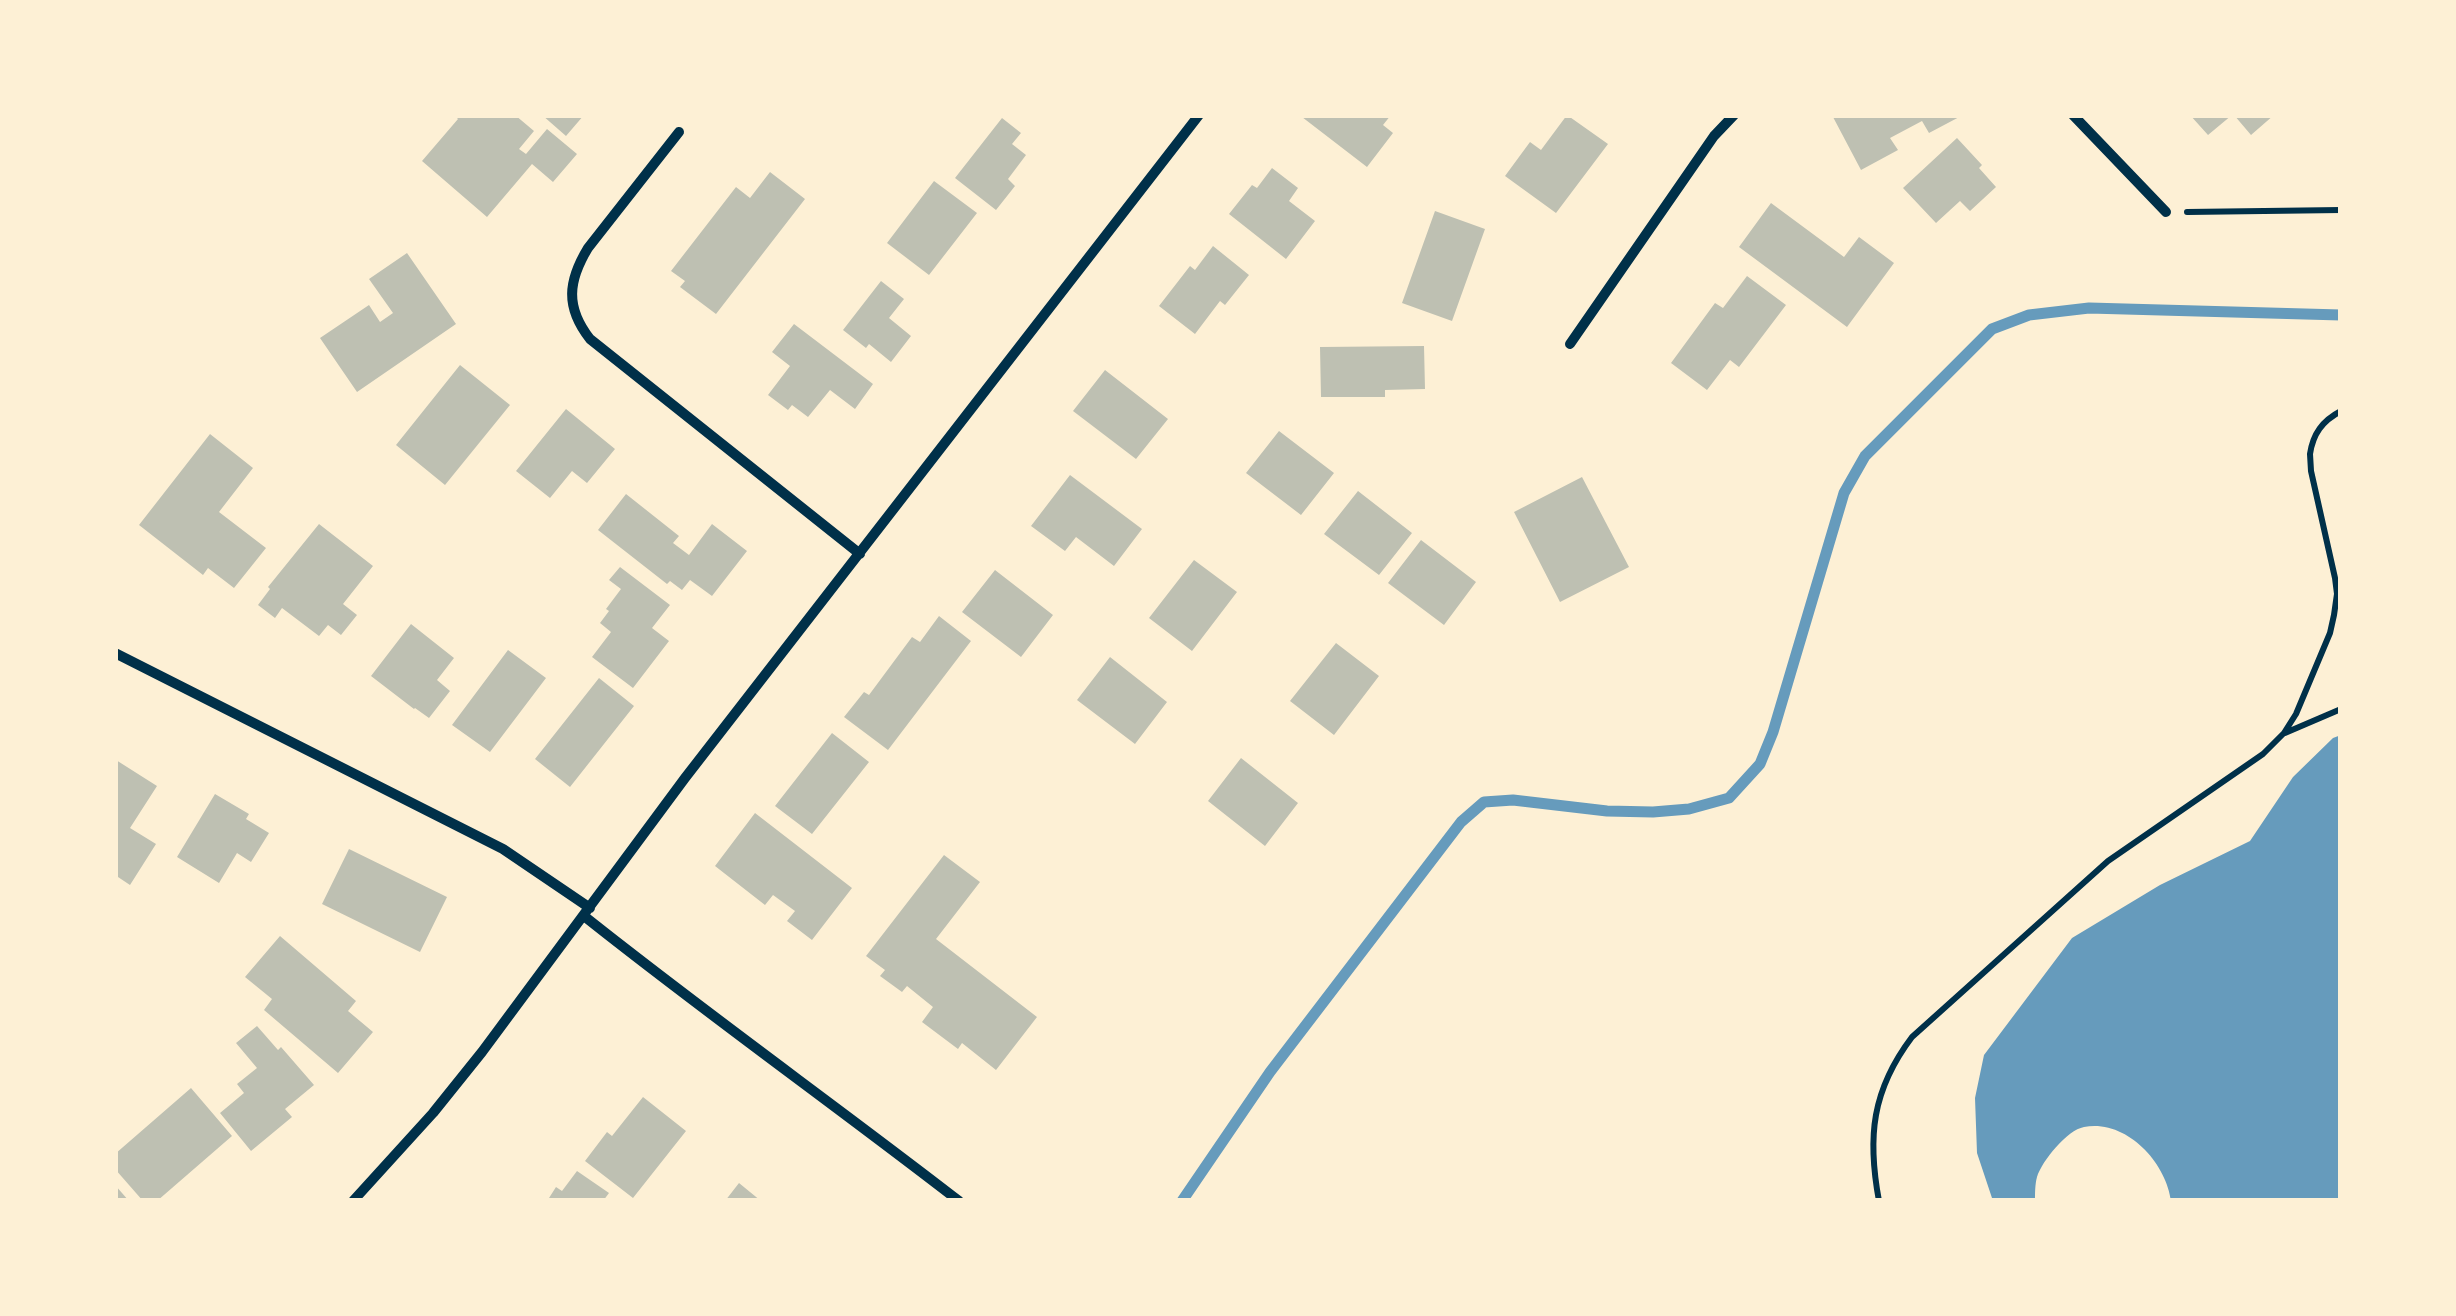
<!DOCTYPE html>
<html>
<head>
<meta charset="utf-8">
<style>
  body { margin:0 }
  #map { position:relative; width:2456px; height:1316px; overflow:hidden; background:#fdf0d5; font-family:Rubik,sans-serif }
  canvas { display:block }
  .frame { position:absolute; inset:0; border:118px solid #fdf0d5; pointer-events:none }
</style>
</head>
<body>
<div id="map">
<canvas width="2456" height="1316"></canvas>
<div class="frame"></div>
</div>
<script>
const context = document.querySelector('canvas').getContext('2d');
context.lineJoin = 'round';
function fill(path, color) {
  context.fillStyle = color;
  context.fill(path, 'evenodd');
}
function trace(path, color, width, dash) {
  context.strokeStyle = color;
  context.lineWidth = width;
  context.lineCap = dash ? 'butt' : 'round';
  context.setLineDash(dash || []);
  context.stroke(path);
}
const water = new Path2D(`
  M 2341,735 L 2341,1201 L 2171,1201 C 2166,1162 2126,1119 2084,1127 C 2067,1130 2042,1161 2037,1177 C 2035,1184 2035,1194 2035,1201 L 1993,1201 L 1977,1153 L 1975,1098 L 1984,1055 L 2072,938 L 2160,885 L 2250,841 L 2293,777 L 2333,738 Z`);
const stream = new Path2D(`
  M 1182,1201 L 1270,1072 L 1461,822 L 1484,802 L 1513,800 L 1607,811 L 1653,812 L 1689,809 L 1729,798 L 1760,764 L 1773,732 L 1844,493 L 1865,456 L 1992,329 L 2029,315 L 2089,308 L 2341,315`);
const building = new Path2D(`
  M 454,115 L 515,115 L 534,131 L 519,149 L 526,154 L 547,129 L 577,154 L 553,182 L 532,164 L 487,217 L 422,161 L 458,119 Z
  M 542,115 L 584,115 L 566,136 Z
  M 1304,115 L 1391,115 L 1383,125 L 1393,133 L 1367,167 L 1302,117 Z
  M 1567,115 L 1608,144 L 1556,213 L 1505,176 L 1530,142 L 1541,150 Z
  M 1836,115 L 1963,115 L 1929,133 L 1922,121 L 1890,138 L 1898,150 L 1861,170 L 1833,117 Z
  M 2190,115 L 2232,115 L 2208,135 Z
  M 2234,115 L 2274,115 L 2251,135 Z
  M 1002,118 L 1021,133 L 1012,144 L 1026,155 L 1008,179 L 1015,186 L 996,210 L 955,178 Z
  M 1957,138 L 1982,165 L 1979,168 L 1996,187 L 1970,211 L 1960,201 L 1936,223 L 1903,188 Z
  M 1272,168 L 1298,188 L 1289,201 L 1315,221 L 1286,259 L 1229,214 L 1252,185 L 1257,188 Z
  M 770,172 L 805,199 L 716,314 L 680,287 L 685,281 L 671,271 L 736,187 L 750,198 Z
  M 934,181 L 977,213 L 929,275 L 887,243 Z
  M 1771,203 L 1844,257 L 1859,237 L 1894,263 L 1847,327 L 1739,247 Z
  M 1435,211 L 1485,229 L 1452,321 L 1402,303 Z
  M 1213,246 L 1249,275 L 1225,305 L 1220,301 L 1195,334 L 1159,306 L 1190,266 L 1195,270 Z
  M 407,253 L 456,324 L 357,392 L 320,338 L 369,305 L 380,322 L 393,313 L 369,279 Z
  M 1747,276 L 1786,305 L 1739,367 L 1730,360 L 1707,390 L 1671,363 L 1715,303 L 1723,308 Z
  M 881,281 L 904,299 L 889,318 L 911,336 L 891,362 L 869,344 L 866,348 L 843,330 Z
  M 794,324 L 873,384 L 855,409 L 830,390 L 808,417 L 792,405 L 788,410 L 768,395 L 790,366 L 772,352 Z
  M 1424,346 L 1425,389 L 1385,390 L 1385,397 L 1321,397 L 1320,347 Z
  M 460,365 L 510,405 L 445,485 L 396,445 Z
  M 1105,370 L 1168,419 L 1136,459 L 1073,411 Z
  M 566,409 L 615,449 L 587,483 L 572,471 L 550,498 L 516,471 Z
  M 1279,431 L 1334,473 L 1301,515 L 1246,473 Z
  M 210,434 L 253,468 L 219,512 L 266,548 L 234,588 L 208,568 L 203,575 L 139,525 Z
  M 1070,475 L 1142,529 L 1114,566 L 1076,537 L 1065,551 L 1031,526 Z
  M 1582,477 L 1629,567 L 1560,602 L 1514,512 Z
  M 1358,491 L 1412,533 L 1379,575 L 1324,534 Z
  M 626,494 L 679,536 L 673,543 L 689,555 L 712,524 L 747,551 L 712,596 L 690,580 L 682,590 L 670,581 L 667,584 L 598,530 Z
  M 319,524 L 373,566 L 343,604 L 357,615 L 341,635 L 328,625 L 319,636 L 282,608 L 275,618 L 258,605 L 270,589 L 268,587 Z
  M 1421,540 L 1476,582 L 1444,625 L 1388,583 Z
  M 1194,560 L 1237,592 L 1192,651 L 1149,618 Z
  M 620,567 L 670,605 L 652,628 L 669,641 L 633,688 L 592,657 L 611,632 L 600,623 L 609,611 L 606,609 L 621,589 L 609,580 Z
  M 995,570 L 1053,615 L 1021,657 L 962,612 Z
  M 939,616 L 971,641 L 888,750 L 844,717 L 864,692 L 869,695 L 912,637 L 920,642 Z
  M 411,624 L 454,658 L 437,680 L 450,691 L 429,718 L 415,708 L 414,709 L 371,676 Z
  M 1336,643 L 1379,676 L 1334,735 L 1290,701 Z
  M 508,650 L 546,678 L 490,752 L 452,725 Z
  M 1110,657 L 1167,702 L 1135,744 L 1077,700 Z
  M 599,678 L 634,706 L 570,787 L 535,759 Z
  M 832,733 L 869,762 L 812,834 L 775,806 Z
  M 1241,758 L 1298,803 L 1265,846 L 1208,801 Z
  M 116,760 L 157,786 L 130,828 L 156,844 L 130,885 L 115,875 Z
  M 215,794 L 249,814 L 246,819 L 269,833 L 251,862 L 237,853 L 219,883 L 177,857 Z
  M 755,813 L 852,888 L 812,940 L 787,921 L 795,911 L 773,895 L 765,905 L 715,866 Z
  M 349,849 L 447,897 L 420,952 L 322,904 Z
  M 944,855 L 980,882 L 936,939 L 1037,1017 L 996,1070 L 962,1043 L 958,1049 L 922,1022 L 933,1007 L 907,986 L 902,992 L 880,976 L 885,970 L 866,956 Z
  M 280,936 L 356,1001 L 348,1011 L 373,1032 L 338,1073 L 264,1010 L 272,999 L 245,977 Z
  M 257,1026 L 278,1050 L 281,1047 L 314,1085 L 285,1109 L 292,1117 L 251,1151 L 220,1113 L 244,1093 L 237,1084 L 257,1068 L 236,1043 Z
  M 191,1088 L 232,1136 L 157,1201 L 143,1201 L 115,1169 L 115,1154 Z
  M 643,1097 L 686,1131 L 633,1198 L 585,1161 L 607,1132 L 612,1136 Z
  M 577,1171 L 609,1193 L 603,1201 L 553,1201 L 549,1198 L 556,1187 L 562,1191 Z
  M 739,1183 L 761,1201 L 725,1201 Z
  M 115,1185 L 129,1201 L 115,1201 Z`);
const path = new Path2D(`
  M 2187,212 L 2341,210
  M 2285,733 L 2341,709
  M 1879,1201 C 1867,1137 1872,1090 1912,1037 L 2108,861 L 2263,754 L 2284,733 L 2296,714 L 2330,633 L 2334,615 L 2337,594 L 2335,578 L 2311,471 L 2310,454 C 2313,434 2322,421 2341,411`);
const minor = new Path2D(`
  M 2073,115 L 2166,212
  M 679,132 L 588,248 C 568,281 565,307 590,339 L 860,554
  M 1570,344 L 1714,136 L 1734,115
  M 115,653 L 503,849 L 590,908
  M 584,916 C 707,1014 835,1105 959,1201
  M 353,1201 L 433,1113 L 482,1052 L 685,778 L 1199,115`);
fill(water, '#669bbc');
trace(stream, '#669bbc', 11);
fill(building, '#bec0b2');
trace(path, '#003049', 6);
trace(minor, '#003049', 10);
</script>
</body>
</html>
